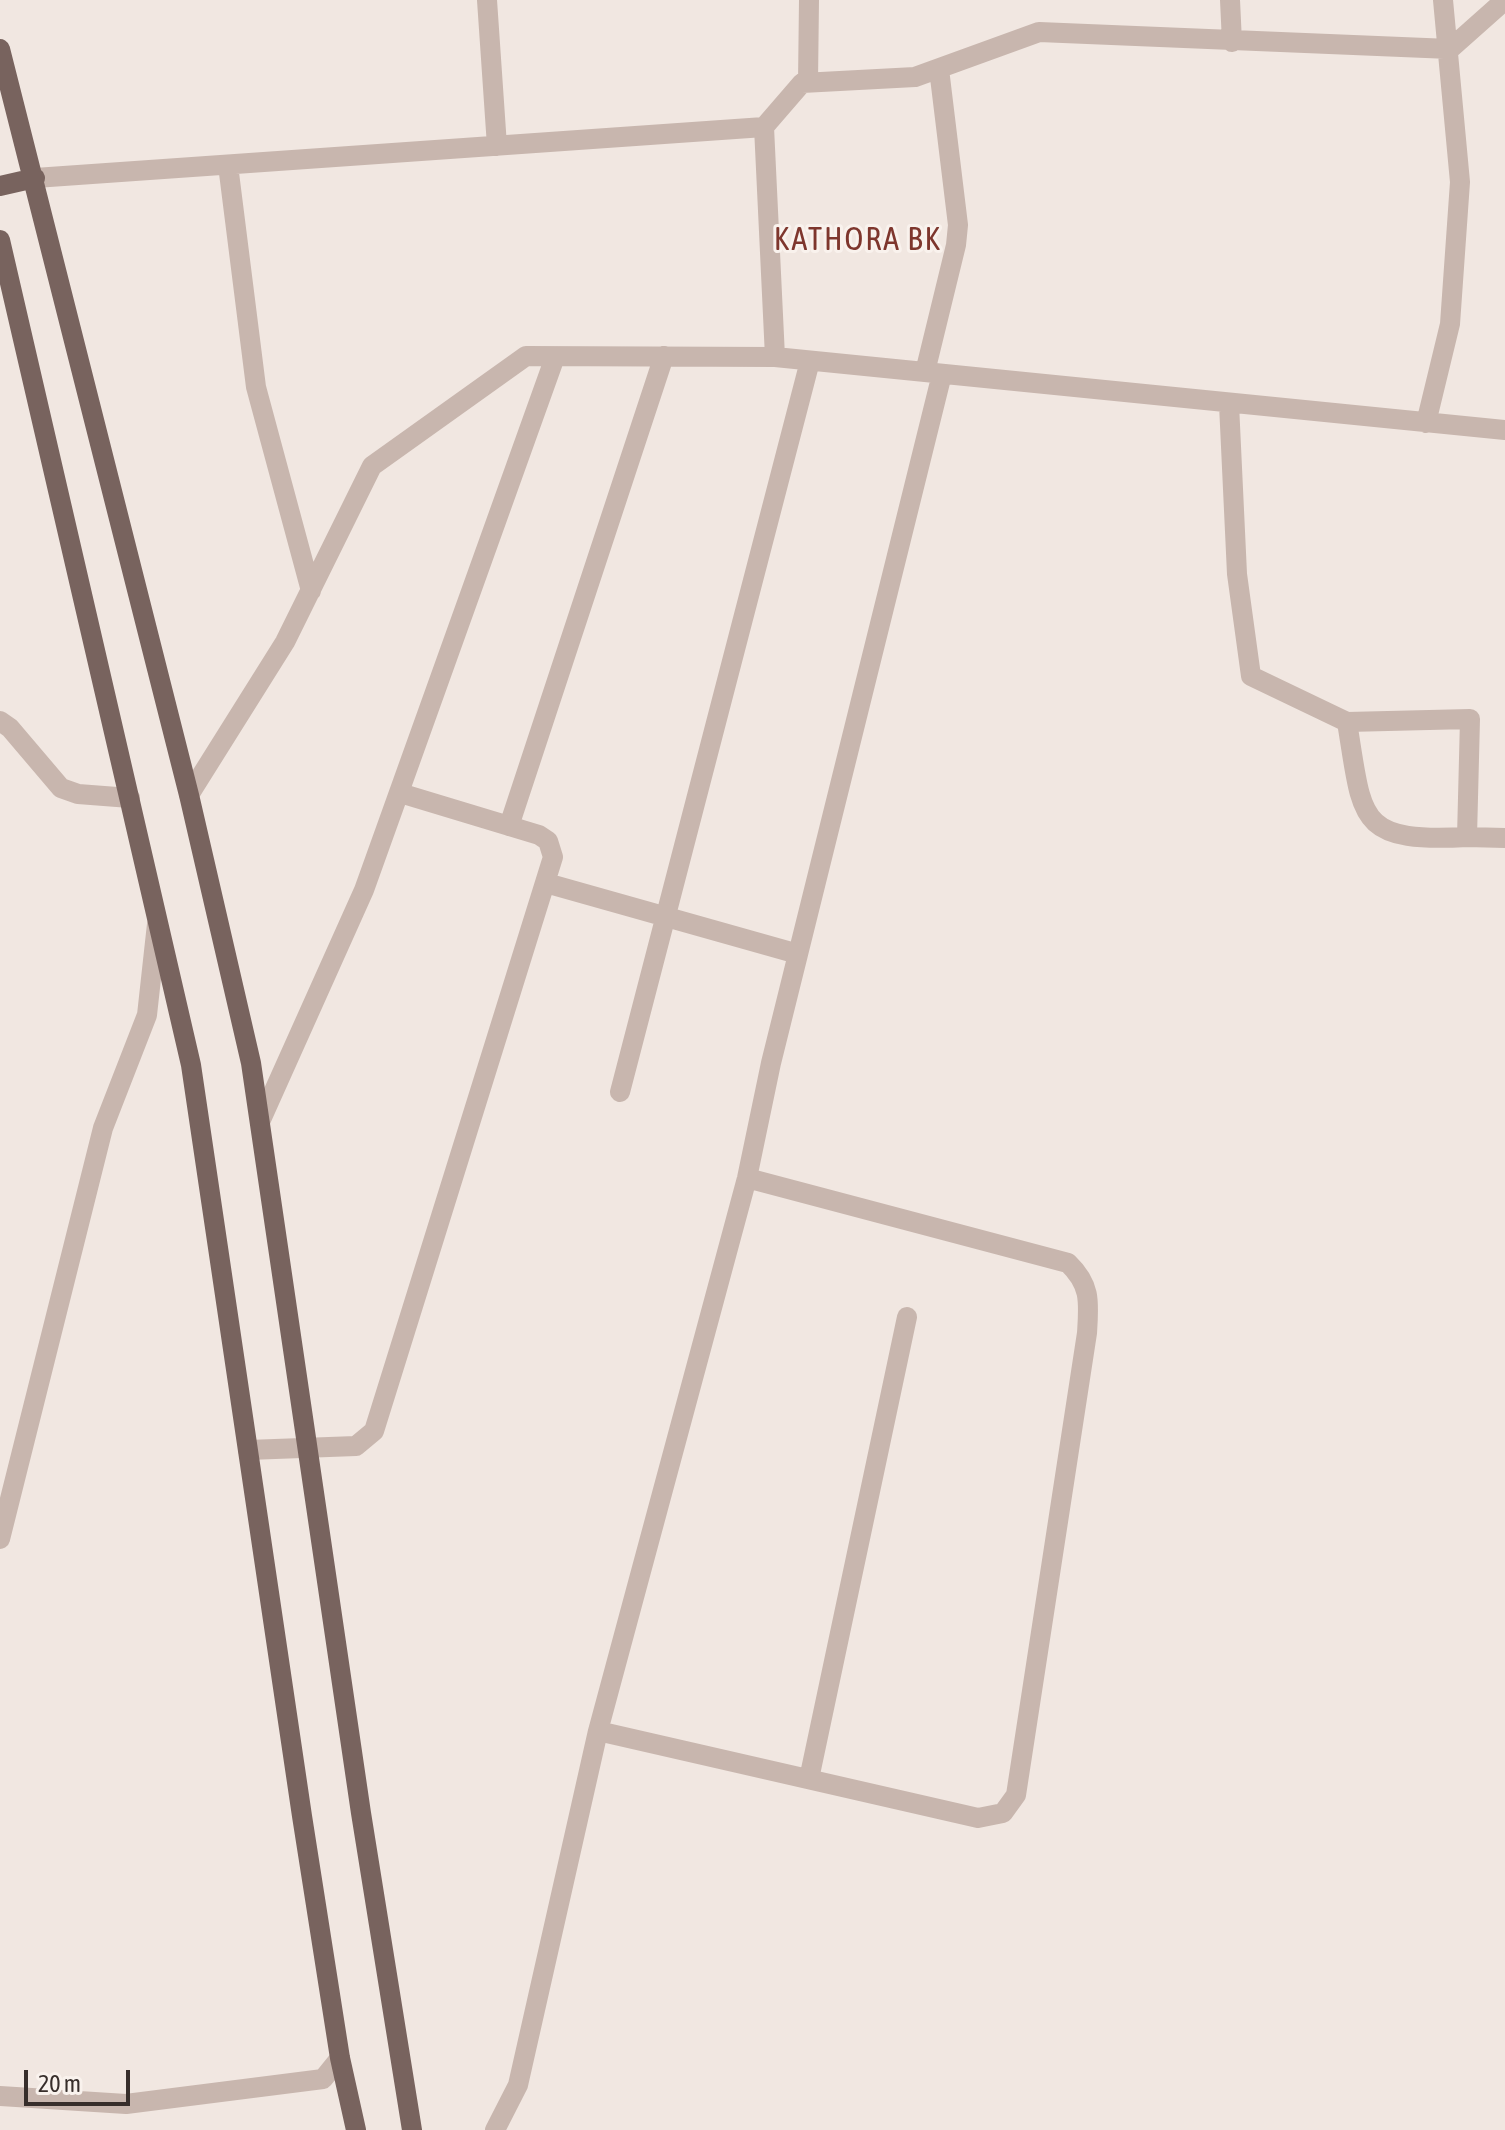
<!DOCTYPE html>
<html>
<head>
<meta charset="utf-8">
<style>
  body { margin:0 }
  #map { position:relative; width:1505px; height:2130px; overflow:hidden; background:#f1e7e1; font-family:"Asap Condensed",sans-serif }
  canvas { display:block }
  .scale { position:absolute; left:24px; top:2070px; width:106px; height:36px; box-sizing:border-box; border:4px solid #372e2b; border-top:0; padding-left:10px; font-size:24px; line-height:28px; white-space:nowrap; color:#372e2b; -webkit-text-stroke:6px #f9f2ed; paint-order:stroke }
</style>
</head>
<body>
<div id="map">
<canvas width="1505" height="2130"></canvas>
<div class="scale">20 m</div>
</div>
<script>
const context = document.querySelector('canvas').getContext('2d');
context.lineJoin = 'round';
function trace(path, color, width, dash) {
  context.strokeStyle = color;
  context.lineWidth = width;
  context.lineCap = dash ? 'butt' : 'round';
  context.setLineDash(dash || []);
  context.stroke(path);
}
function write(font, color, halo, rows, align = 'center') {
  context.font = font + ' "Asap Condensed",sans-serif';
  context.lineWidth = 6;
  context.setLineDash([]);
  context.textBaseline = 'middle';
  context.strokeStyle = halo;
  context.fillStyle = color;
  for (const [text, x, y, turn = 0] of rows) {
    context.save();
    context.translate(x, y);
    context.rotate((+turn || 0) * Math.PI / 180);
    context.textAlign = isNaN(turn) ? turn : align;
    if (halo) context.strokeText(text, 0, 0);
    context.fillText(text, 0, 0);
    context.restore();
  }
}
const minor = new Path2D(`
  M 487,0 L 497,146
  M 1230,0 L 1232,42
  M 808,82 L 809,0
  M 764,127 L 802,83 L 915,77 L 1039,32 L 1450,49 L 1505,0
  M 228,165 L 256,387 L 311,591
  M 35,178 L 764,127 L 775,357 L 1505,430
  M 925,372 L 956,245 L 958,225 L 939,69
  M 1229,404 L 1237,574 L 1251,676 L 1347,722 L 1470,719 L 1467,837 L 1505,838
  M 1426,423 L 1450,324 L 1460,182 L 1443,0
  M 0,721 L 10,728 L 61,788 L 78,794 L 130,798
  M 1347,722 C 1363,819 1356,843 1467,837
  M 189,795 L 285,642 L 372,466 L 526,356 L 775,357
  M 509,826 L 664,356
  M 546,883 L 798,954
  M 620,1092 L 810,361
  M 260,1122 L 364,890 L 555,357
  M 248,1450 L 356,1446 L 374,1431 L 553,857 L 548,841 L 539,835 L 400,793
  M 0,1539 L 103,1128 L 147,1015 L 157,924
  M 598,1731 L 978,1818 L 1003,1813 L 1016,1795 L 1087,1333 C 1089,1302 1091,1285 1068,1263 L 747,1178
  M 809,1779 L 907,1317
  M 0,2096 L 126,2104 L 323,2079 L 340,2058
  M 495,2130 L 518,2085 L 598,1731 L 747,1178 L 771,1063 L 942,374`);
const major = new Path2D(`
  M 0,49 L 189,795 L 251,1063 L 361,1813 L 412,2130
  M 0,186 L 35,178
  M 0,240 L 191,1065 L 302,1816 L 340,2058 L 356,2130`);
const quarterNames = [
  ["KATHORA BK",858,240]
];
trace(minor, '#c8b6ae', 20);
trace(major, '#78635e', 20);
context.letterSpacing = '2px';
write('32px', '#7e362d', '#f9f2ed', quarterNames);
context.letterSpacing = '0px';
</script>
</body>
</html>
